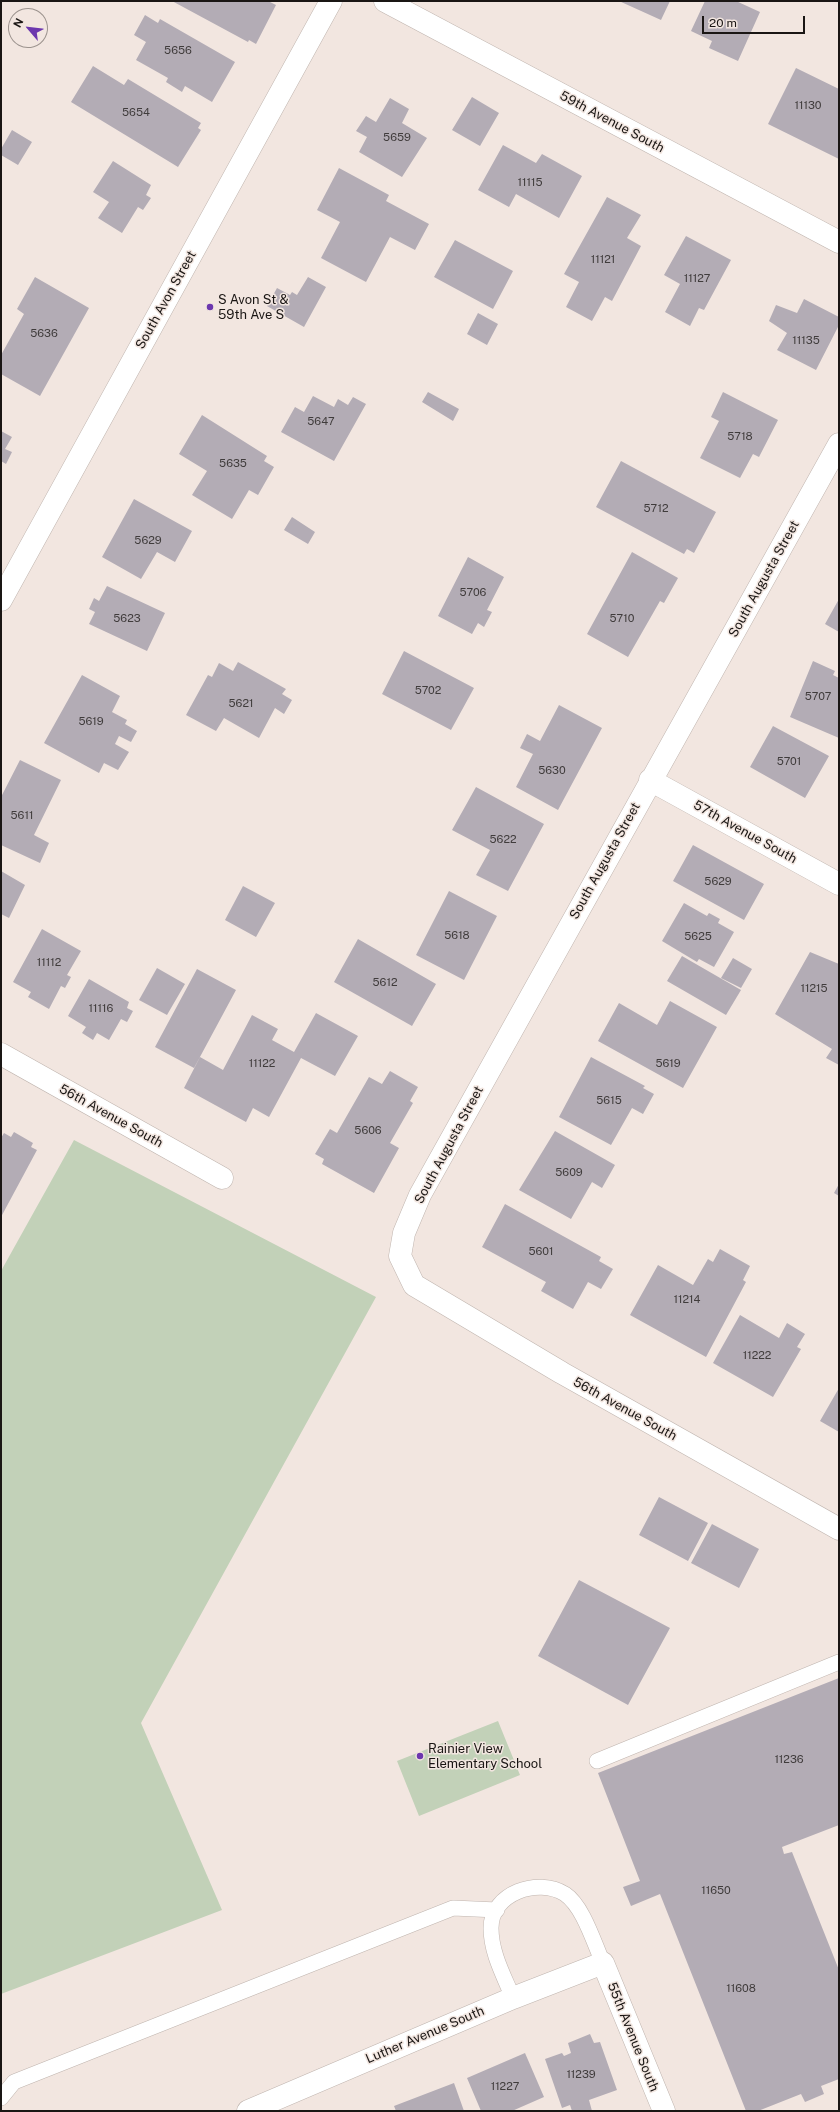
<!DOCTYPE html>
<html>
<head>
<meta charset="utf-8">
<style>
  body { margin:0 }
  #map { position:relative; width:840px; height:2112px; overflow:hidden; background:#f2e6e0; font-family:"Public Sans",sans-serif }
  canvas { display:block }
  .frame { position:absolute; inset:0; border:2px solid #1a1614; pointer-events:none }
  .north { position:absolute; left:8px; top:8px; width:40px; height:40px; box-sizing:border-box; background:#f2e6e0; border:1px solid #9c938e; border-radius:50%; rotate:298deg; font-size:11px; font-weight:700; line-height:16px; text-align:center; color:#1a1614 }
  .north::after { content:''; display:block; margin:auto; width:14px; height:18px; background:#6c37ae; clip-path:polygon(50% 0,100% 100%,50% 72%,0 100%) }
  .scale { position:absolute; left:702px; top:16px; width:103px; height:18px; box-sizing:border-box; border:2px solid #1a1614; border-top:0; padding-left:5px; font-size:12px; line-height:14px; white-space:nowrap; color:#1a1614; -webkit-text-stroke:3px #f2e6e0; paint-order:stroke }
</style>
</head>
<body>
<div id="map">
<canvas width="840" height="2112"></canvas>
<div class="frame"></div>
<div class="north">N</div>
<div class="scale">20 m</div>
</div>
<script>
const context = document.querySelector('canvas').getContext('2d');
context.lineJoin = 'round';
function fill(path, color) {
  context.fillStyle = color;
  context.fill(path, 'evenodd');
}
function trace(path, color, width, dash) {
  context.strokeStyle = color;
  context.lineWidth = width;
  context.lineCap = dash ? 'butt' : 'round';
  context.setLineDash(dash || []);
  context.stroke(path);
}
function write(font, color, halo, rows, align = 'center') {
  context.font = font + ' "Public Sans",sans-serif';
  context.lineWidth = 3;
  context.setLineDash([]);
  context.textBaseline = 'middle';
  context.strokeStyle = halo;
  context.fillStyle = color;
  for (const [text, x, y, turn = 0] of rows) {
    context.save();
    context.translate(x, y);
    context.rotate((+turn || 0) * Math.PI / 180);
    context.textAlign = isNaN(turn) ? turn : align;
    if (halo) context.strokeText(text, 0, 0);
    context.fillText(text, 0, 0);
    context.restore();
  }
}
const green = new Path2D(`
  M 74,1140 L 376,1297 L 141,1723 L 222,1910 L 1,1994 L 1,1271 Z
  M 498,1721 L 520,1775 L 419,1816 L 397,1761 Z`);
const building = new Path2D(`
  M 172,1 L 268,1 L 276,5 L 256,44 L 249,40 L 248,42 Z
  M 619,1 L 670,1 L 661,20 Z
  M 705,1 L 736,1 L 760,12 L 738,61 L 709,48 L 712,41 L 691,31 Z
  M 145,15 L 158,23 L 160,19 L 235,62 L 212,102 L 185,86 L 182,92 L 166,82 L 168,78 L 136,60 L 146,42 L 134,35 Z
  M 93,66 L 124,85 L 128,79 L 201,123 L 198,128 L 201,130 L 178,167 L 71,102 Z
  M 796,68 L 839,89 L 839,159 L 768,124 Z
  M 472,97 L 499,113 L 480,146 L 452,130 Z
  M 390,98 L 409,109 L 402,123 L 427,138 L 402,177 L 359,152 L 367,137 L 356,131 L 366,116 L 376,122 Z
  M 12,130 L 32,142 L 18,165 L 1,155 L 1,149 Z
  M 503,145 L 536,163 L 542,154 L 582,176 L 559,218 L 516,194 L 509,207 L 478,190 Z
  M 113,161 L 151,185 L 146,195 L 151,198 L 143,210 L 138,207 L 122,233 L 98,218 L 109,202 L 93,192 Z
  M 339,168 L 389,195 L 386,201 L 429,224 L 415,250 L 390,237 L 366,282 L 321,258 L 340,222 L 317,210 Z
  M 607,197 L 641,215 L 627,238 L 641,246 L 612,301 L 605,297 L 592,321 L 566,307 L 579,282 L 564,274 Z
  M 686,236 L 731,260 L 704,310 L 699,308 L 690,326 L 665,312 L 680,284 L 664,275 Z
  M 455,240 L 513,271 L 493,309 L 434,277 Z
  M 35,277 L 89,308 L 40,396 L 1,374 L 1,355 L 24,314 L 17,309 Z
  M 308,277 L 326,287 L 304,327 L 267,306 L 277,288 L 290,295 L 292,292 L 297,295 Z
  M 804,299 L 839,317 L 839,325 L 816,370 L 777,350 L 787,333 L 769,321 L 776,305 L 797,313 Z
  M 478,313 L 498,324 L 487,345 L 467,334 Z
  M 428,392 L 459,409 L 453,421 L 422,402 Z
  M 723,392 L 778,420 L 759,457 L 753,454 L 740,478 L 700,458 L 719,421 L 711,417 Z
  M 313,396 L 334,407 L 338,399 L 348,405 L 353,397 L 366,404 L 334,461 L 281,432 L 295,407 L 304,412 Z
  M 202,415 L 267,456 L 264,461 L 274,467 L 258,495 L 249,490 L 232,519 L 192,495 L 207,471 L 179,454 Z
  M 1,431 L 12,437 L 5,449 L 12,452 L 6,464 L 1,461 Z
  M 621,461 L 716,512 L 694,553 L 687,549 L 684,554 L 596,507 Z
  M 134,499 L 192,531 L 175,562 L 157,552 L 141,579 L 102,557 Z
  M 292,517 L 315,532 L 308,544 L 284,530 Z
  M 632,552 L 678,578 L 664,603 L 660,601 L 628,657 L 587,634 Z
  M 468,557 L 504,577 L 487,610 L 492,612 L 484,627 L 478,623 L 472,634 L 438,616 Z
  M 107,586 L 165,613 L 147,651 L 89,624 L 95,612 L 89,609 L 94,598 L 99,601 Z
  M 839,599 L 839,632 L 825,624 Z
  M 404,651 L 474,688 L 451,730 L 382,694 Z
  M 813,661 L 835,671 L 833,675 L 839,678 L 839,738 L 790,717 Z
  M 238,662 L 286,689 L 282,694 L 292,700 L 284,714 L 275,708 L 259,738 L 224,718 L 216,731 L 186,715 L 208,675 L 212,677 L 219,663 L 233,671 Z
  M 82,675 L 120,696 L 112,712 L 127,720 L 125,724 L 137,731 L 131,742 L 119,736 L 115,744 L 129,752 L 118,770 L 104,763 L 99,773 L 44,743 Z
  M 559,705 L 602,728 L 558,810 L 516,787 L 533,754 L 520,748 L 527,734 L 540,741 Z
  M 773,726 L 829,756 L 805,798 L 750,767 Z
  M 20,760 L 61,780 L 34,835 L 49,843 L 40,863 L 1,845 L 1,797 Z
  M 476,787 L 544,824 L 508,891 L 476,875 L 490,850 L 452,830 Z
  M 693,845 L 764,884 L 744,920 L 673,881 Z
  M 1,871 L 25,885 L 9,918 L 1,914 Z
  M 243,886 L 275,903 L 256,937 L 225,920 Z
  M 449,891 L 497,916 L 464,980 L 416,955 Z
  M 684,903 L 707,916 L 709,913 L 720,919 L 718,923 L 734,932 L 714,967 L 699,959 L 697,962 L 662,941 Z
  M 42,929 L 81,951 L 67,975 L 71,977 L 65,988 L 61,986 L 49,1009 L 28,997 L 31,992 L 13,982 Z
  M 358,939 L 436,984 L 412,1026 L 334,982 Z
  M 810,952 L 839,964 L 839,1065 L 826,1058 L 832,1049 L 775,1014 Z
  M 682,956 L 741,990 L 726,1015 L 667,981 Z
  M 733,958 L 752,969 L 741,988 L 721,978 Z
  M 157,968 L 185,984 L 167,1015 L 139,1000 Z
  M 197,969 L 236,990 L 194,1068 L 155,1047 Z
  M 89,979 L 129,1002 L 127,1008 L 133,1011 L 127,1022 L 121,1019 L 109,1040 L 97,1033 L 93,1040 L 82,1033 L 86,1027 L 68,1016 Z
  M 670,1001 L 717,1027 L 683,1088 L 598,1041 L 619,1003 L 657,1025 Z
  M 316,1013 L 358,1036 L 335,1076 L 301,1058 L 269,1117 L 253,1108 L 246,1122 L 184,1088 L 200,1057 L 223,1070 L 252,1015 L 278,1029 L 272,1040 L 294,1052 Z
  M 591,1057 L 645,1086 L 643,1088 L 654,1094 L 643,1114 L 632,1108 L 611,1145 L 559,1117 Z
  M 390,1071 L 418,1087 L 410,1101 L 413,1103 L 390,1143 L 399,1148 L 374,1193 L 322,1164 L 324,1159 L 315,1154 L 330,1129 L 337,1133 L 369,1077 L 382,1084 Z
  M 555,1131 L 615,1165 L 602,1188 L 592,1182 L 571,1219 L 519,1190 Z
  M 14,1132 L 33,1143 L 31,1147 L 37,1150 L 1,1217 L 1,1138 L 4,1133 L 11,1137 Z
  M 839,1184 L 839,1196 L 834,1193 Z
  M 505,1204 L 601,1257 L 599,1261 L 613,1269 L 601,1289 L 588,1282 L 573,1309 L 541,1291 L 546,1282 L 482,1247 Z
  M 720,1249 L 750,1266 L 743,1280 L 746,1282 L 706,1357 L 630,1315 L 658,1265 L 693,1285 L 708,1259 L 713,1262 Z
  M 740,1315 L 779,1338 L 787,1323 L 805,1334 L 797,1347 L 801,1349 L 773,1397 L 713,1363 Z
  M 839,1388 L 839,1432 L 820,1421 Z
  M 659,1497 L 708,1523 L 688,1561 L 639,1535 Z
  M 712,1524 L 759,1549 L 739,1588 L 691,1563 Z
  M 579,1580 L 670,1628 L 628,1705 L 538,1656 Z
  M 839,1678 L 839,1825 L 782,1847 L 784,1854 L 792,1852 L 839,1970 L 839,2079 L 821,2086 L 824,2094 L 805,2102 L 801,2094 L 758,2111 L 746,2111 L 660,1894 L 631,1906 L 623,1887 L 640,1881 L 598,1773 Z
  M 590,2034 L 594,2043 L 600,2042 L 617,2090 L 589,2100 L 592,2111 L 572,2111 L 570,2105 L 562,2108 L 545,2059 L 562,2053 L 564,2056 L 571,2053 L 568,2043 Z
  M 525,2053 L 544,2097 L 512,2111 L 481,2111 L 467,2078 Z
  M 454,2083 L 464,2111 L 396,2111 L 394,2106 Z`);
const service = new Path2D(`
  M 597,1761 L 839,1662
  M 513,1998 C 504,1976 491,1953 491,1928 C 491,1893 538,1877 565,1894 C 583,1906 594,1943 603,1963
  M 1,2098 L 14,2082 L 453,1908 L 497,1910`);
const minor = new Path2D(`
  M 385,1 L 839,242
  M 839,444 L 420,1195 L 404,1233 L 400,1256 L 414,1285 L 562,1373 L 839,1529
  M 1,600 L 331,1
  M 650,780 L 839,884
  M 1,1054 L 222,1178
  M 248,2111 L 513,1998 L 603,1963 L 664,2111`);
const markers = [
  [210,307,4,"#6c37ae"],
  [420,1756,4,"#6c37ae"]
];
const numberNames = [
  ["5656",178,51],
  ["11130",808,106],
  ["5654",136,113],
  ["5659",397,138],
  ["11115",530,183],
  ["11121",603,260],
  ["11127",697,279],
  ["5636",44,334],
  ["11135",806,341],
  ["5647",321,422],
  ["5718",740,437],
  ["5635",233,464],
  ["5712",656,509],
  ["5629",148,541],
  ["5706",473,593],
  ["5623",127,619],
  ["5710",622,619],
  ["5702",428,691],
  ["5707",818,697],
  ["5621",241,704],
  ["5619",91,722],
  ["5701",789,762],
  ["5630",552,771],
  ["5611",22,816],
  ["5622",503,840],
  ["5629",718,882],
  ["5618",457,936],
  ["5625",698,937],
  ["11112",49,963],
  ["5612",385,983],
  ["11215",814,989],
  ["11116",101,1009],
  ["11122",262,1064],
  ["5619",668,1064],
  ["5615",609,1101],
  ["5606",368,1131],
  ["5609",569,1173],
  ["5601",541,1252],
  ["11214",687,1300],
  ["11222",757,1356],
  ["11236",789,1760],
  ["11650",716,1891],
  ["11608",741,1989],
  ["11239",581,2075],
  ["11227",505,2087]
];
const streetNames = [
  ["59th Avenue South",612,122,28],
  ["South Avon Street",166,300,-61],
  ["South Augusta Street",764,579,-61],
  ["57th Avenue South",745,832,29],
  ["South Augusta Street",605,861,-61],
  ["56th Avenue South",111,1116,29],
  ["South Augusta Street",449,1145,-62],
  ["56th Avenue South",625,1409,29],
  ["Luther Avenue South",425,2035,-23],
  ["55th Avenue South",633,2037,68]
];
const poiNames = [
  ["S Avon St &",218,300],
  ["59th Ave S",218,315],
  ["Rainier View",428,1749],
  ["Elementary School",428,1764]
];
fill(green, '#c2d1b8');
fill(building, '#b3acb5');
trace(service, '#bfb4ae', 16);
trace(minor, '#bfb4ae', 23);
trace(service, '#fff', 15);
trace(minor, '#fff', 22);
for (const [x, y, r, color] of markers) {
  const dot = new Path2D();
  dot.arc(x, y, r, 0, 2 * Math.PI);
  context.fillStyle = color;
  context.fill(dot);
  trace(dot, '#f2e6e0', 1.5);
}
write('11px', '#403c3c', null, numberNames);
write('13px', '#1a1614', '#f2e6e0', streetNames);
write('13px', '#1a1614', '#f2e6e0', poiNames, 'left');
</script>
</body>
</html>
